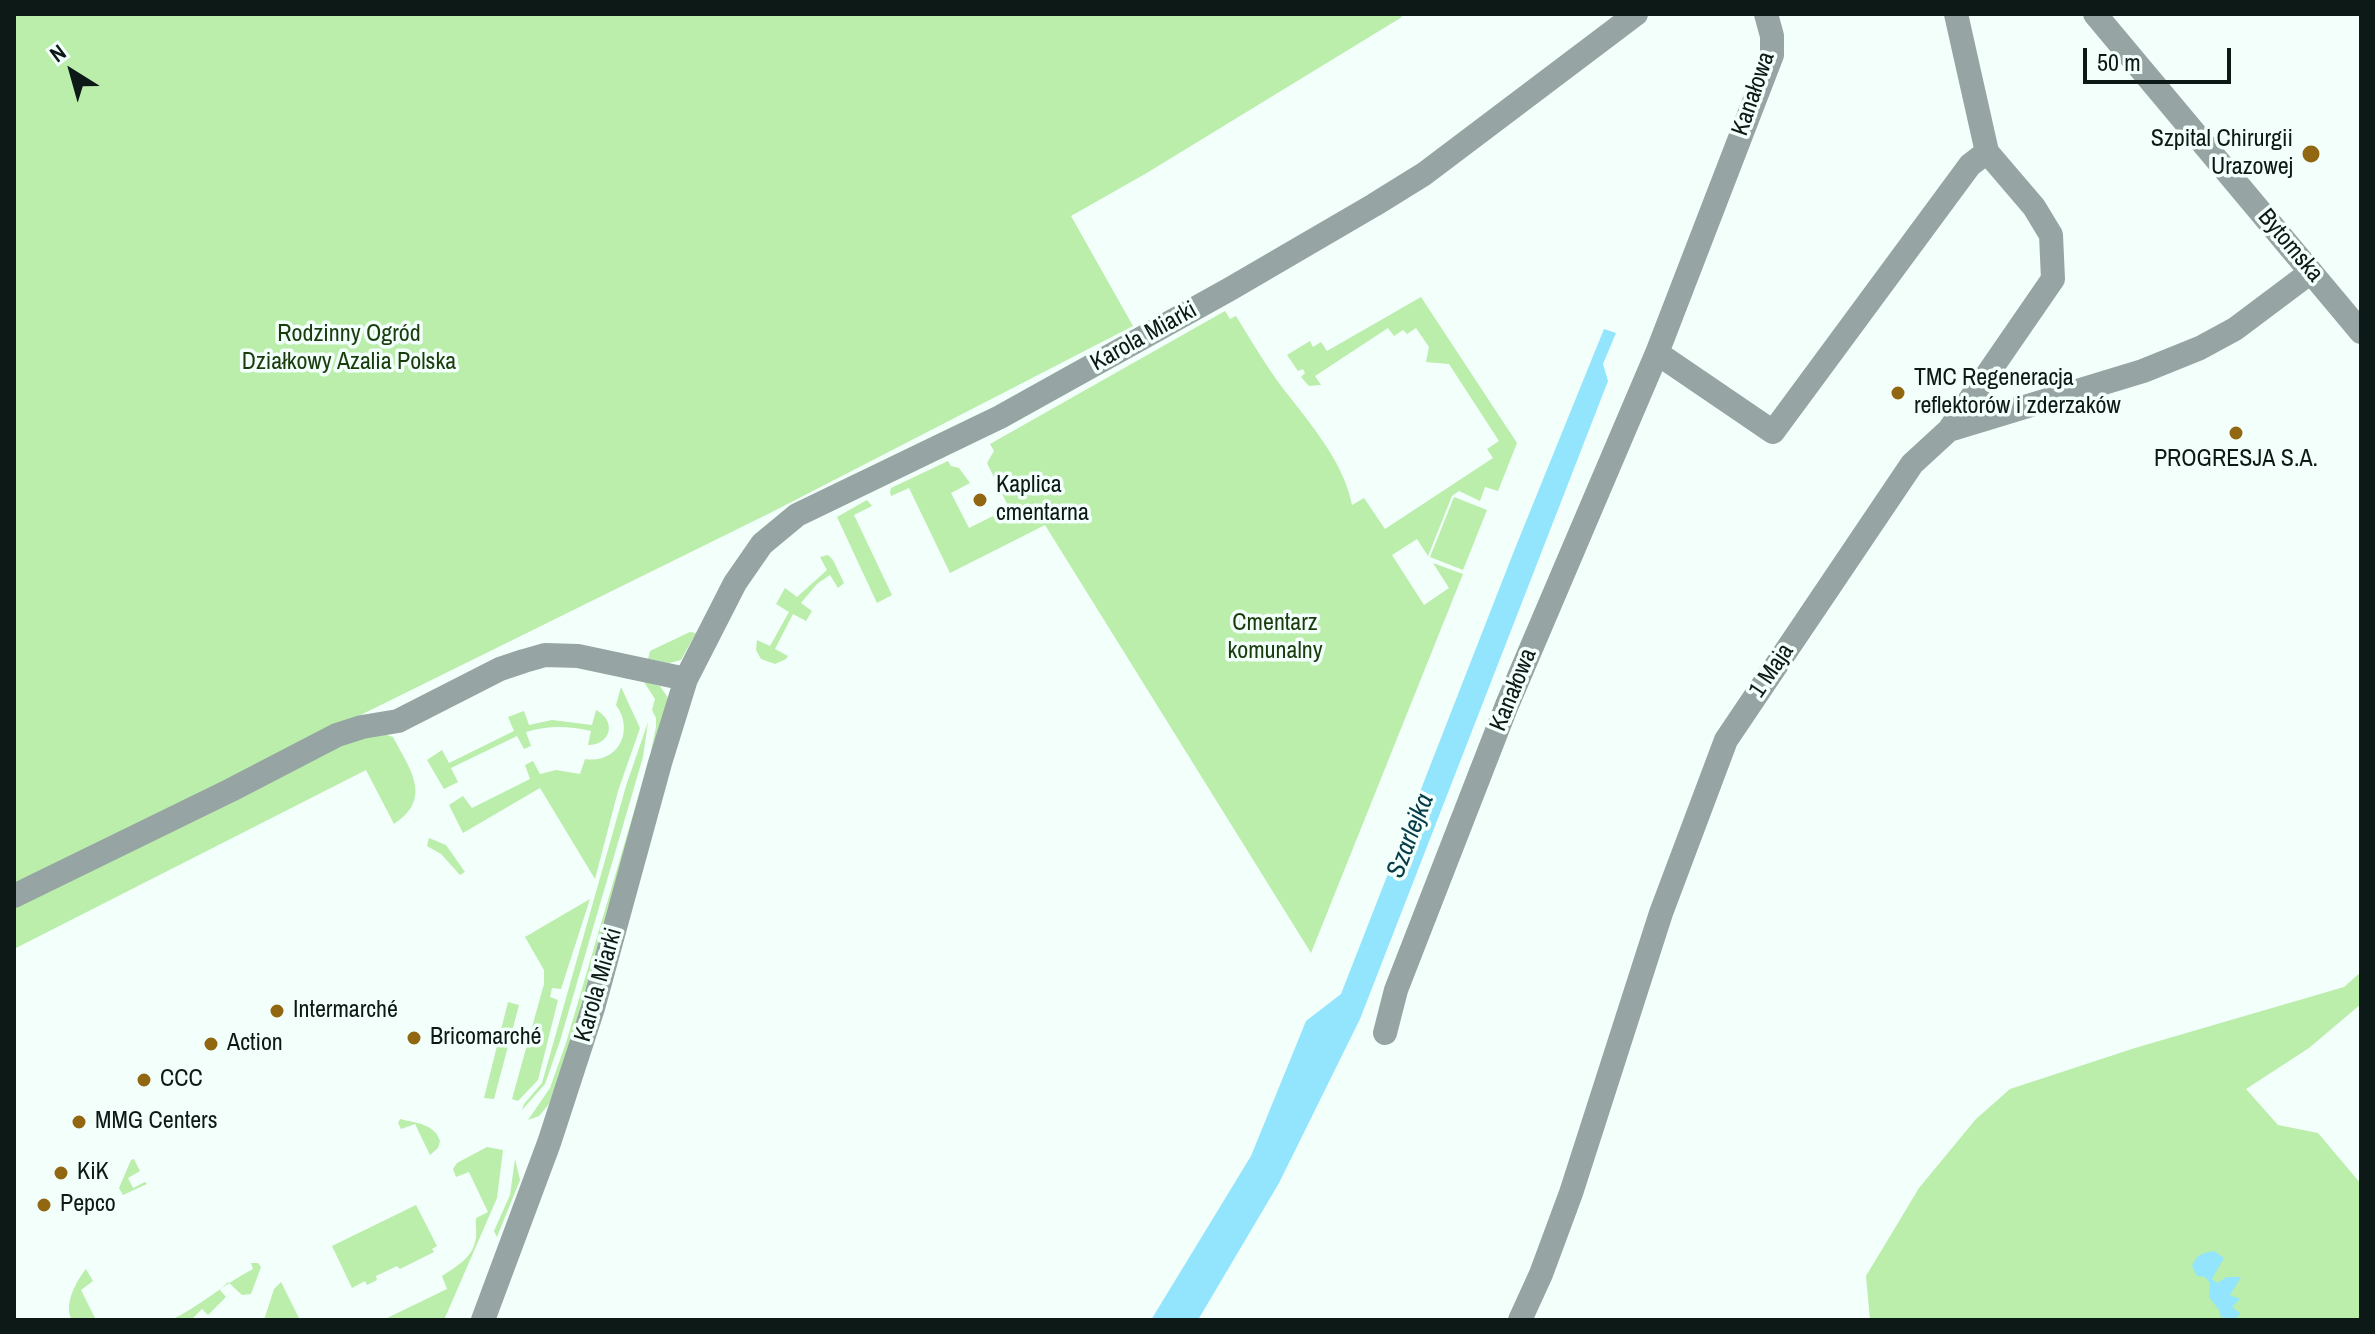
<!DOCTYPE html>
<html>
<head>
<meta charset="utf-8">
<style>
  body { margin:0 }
  #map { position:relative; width:2375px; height:1334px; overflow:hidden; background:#f2fffb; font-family:"Archivo Narrow",sans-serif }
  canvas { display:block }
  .frame { position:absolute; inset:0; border:16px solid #0d1916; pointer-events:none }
  .north { position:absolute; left:32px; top:32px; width:80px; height:80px; -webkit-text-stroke:6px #f2fffb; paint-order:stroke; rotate:323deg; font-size:22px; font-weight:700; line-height:32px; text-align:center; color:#0d1916 }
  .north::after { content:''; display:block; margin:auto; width:28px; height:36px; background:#0d1916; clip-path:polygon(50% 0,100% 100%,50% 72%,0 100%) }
  .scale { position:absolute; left:2083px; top:48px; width:148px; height:36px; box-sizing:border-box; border:4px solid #0d1916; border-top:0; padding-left:10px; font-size:24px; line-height:28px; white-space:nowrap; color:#0d1916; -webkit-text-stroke:6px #f2fffb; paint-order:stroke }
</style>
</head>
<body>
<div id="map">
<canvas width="2375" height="1334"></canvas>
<div class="frame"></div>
<div class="north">N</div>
<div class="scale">50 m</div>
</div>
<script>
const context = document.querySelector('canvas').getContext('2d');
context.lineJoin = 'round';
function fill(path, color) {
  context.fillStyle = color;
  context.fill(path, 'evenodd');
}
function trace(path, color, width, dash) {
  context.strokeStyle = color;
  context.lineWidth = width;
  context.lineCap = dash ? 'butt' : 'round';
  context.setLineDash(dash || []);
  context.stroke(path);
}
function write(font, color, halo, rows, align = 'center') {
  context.font = font + ' "Archivo Narrow",sans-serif';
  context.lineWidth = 7;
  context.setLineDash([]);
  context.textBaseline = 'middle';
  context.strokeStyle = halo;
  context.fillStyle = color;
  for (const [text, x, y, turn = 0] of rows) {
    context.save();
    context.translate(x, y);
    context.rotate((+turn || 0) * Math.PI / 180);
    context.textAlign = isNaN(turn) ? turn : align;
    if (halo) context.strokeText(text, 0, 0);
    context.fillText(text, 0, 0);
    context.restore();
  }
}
const green = new Path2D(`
  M 14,14 L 1399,14 L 1402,17 L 1145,174 L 1071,216 L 1133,326 L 772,512 L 14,886 Z
  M 1421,297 L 1517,443 L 1498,491 L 1485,487 L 1480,501 L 1459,491 L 1452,496 L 1428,556 L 1417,539 L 1392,555 L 1424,605 L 1449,588 L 1433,563 L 1463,574 L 1311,953 L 1045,525 L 950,573 L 909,488 L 891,496 L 890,492 L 891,488 L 948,461 L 951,466 L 959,468 L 970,483 L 951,493 L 969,528 L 1009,508 L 987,463 L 994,451 L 990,444 L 1225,311 L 1230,319 L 1236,316 C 1249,337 1262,359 1276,379 C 1304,417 1343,458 1352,505 L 1364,498 L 1385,529 L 1493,458 L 1487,449 L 1499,441 L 1449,364 L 1426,362 L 1429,347 L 1416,328 L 1407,334 L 1403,330 L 1394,336 L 1388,328 L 1315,376 L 1321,385 L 1309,386 L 1301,377 L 1305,373 L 1303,369 L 1298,371 L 1287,355 L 1310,341 L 1313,347 L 1321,342 L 1327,351 Z
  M 1454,497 L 1487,510 L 1463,570 L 1430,557 Z
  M 867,500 L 872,506 L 854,515 L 892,595 L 877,603 L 837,517 Z
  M 828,555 L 833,560 L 844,583 L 838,588 L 830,575 L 817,584 L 801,603 L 812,611 L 806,621 L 793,614 L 775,649 L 788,656 L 786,659 L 775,664 L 761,659 L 756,650 L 757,640 L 770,646 L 789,612 L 776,604 L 785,588 L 797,597 L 827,570 L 820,557 Z
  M 690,632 L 696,633 L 681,660 L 669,663 L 648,659 L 650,651 Z
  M 644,682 L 660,686 L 668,698 L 653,756 L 651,751 L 656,727 L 656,718 L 652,710 L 655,699 Z
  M 621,687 L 640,728 L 618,791 L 595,879 L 540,788 L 463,833 L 449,805 L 463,796 L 472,808 L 530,779 L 525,765 L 533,761 L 540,774 L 556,770 L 580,774 L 585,759 C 618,764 635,731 616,705 Z
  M 596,710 C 617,721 611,745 588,745 L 591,731 C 568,726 549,725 526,732 L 531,746 L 524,749 L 517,736 L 451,768 L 458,782 L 444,789 L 427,760 L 442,750 L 449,763 L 514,731 L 508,717 L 524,711 L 529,725 L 552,720 L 592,725 Z
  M 648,722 L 643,757 L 560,1041 L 545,1084 L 522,1110 L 524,1104 L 542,1083 L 626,786 Z
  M 384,734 L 393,737 C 409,768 434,798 394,824 L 366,770 L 14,949 L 14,905 L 339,741 Z
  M 647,767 L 580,1015 L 549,1104 L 539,1116 L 528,1120 L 550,1088 L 566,1043 Z
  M 429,838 L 446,845 L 465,872 L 460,875 L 441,854 L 427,846 Z
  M 590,899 L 561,989 L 552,988 L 550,997 L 558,1000 L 538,1080 L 518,1101 L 512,1099 L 544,984 L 544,970 L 525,937 Z
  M 2361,972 L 2361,1004 L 2309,1048 L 2246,1089 L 2278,1125 L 2318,1133 L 2361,1184 L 2361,1320 L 1870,1320 L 1866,1276 L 1919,1188 L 1976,1119 L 2010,1089 L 2135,1048 L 2344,987 Z
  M 508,1002 L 519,1005 L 494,1099 L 484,1098 Z
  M 400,1119 C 416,1123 435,1124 440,1141 L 438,1148 L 430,1155 L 415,1124 L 401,1129 L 398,1123 Z
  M 487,1147 L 503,1150 L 497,1198 L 444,1320 L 383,1320 L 447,1289 L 442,1276 C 457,1266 473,1258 476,1238 C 477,1231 475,1225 476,1218 L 488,1212 L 469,1172 L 456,1177 L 453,1169 L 457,1163 Z
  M 134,1159 L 140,1171 L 128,1178 L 133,1188 L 145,1182 L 147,1184 L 123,1195 L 119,1188 L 131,1160 Z
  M 515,1159 L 520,1180 L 497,1237 L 494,1231 L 510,1195 Z
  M 416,1205 L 437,1246 L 432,1249 L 434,1252 L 400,1269 L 397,1266 L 376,1276 L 377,1280 L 367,1285 L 365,1281 L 352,1288 L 332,1246 Z
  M 251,1263 L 258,1263 L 261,1267 L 251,1294 L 242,1295 L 228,1282 L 220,1290 L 226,1297 L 208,1315 L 202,1309 L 191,1320 L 171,1320 C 200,1306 224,1284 253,1269 Z
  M 86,1269 L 93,1281 L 81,1290 L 96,1320 L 72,1320 C 63,1306 76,1281 86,1269 Z
  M 281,1282 L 300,1320 L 264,1320 L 274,1289 Z`);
const water = new Path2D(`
  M 1604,329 L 1616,333 L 1603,364 L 1608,381 L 1360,1019 L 1279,1183 L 1198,1320 L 1151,1320 L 1251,1156 L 1306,1021 L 1341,994 L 1514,551 Z
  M 2214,1251 L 2224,1258 L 2212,1279 L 2217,1283 L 2227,1277 L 2241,1277 L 2230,1295 L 2240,1299 L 2232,1307 L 2240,1313 L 2235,1320 L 2221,1317 L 2219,1310 L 2209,1297 L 2210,1283 L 2205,1277 L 2197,1276 L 2192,1266 C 2197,1255 2201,1253 2214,1251 Z`);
const minor = new Path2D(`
  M 2095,14 L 2361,332
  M 1657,353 L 1773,432 L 1970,165 L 1987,152
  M 1949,430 L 2053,279 L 2051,235 L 2034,207 L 1987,152 L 1956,14
  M 14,896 L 231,790 L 337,735 L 362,727 L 398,721 L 500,669 L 524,661 L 545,655 L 578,656 L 686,679
  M 1385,1033 L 1396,990 L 1507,705 L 1657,353 L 1772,55 L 1772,36 L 1766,14
  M 483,1320 L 549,1143 L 593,1008 L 660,763 L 686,679 L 735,583 L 762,544 L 797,515 L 1000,417 L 1230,289 L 1374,205 L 1424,174 L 1636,14
  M 1520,1320 L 1541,1274 L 1571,1193 L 1661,913 L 1726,740 L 1912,464 L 1949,430 L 2143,371 L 2200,348 L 2235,329 L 2311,272`);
const markers = [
  [2311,154,10,"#926711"],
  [1898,393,8,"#926711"],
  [2236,433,8,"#926711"],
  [980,500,8,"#926711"],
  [277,1011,8,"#926711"],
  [414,1038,8,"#926711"],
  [211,1044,8,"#926711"],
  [144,1080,8,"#926711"],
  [79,1122,8,"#926711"],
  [61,1173,8,"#926711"],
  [44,1205,8,"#926711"]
];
const streetNames = [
  ["Kanałowa",1754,94,-71],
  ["Bytomska",2290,246,50],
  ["Karola Miarki",1144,337,-29],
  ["1 Maja",1772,671,-56],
  ["Kanałowa",1514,690,-68],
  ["Karola Miarki",599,985,-74]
];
const poiNames = [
  ["Szpital Chirurgii",2293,140,"right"],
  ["Urazowej",2293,168,"right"],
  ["TMC Regeneracja",1914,379],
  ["reflektorów i zderzaków",1914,407],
  ["PROGRESJA S.A.",2236,460,"center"],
  ["Kaplica",996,486],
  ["cmentarna",996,514],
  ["Intermarché",293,1011],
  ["Bricomarché",430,1038],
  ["Action",227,1044],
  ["CCC",160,1080],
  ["MMG Centers",95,1122],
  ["KiK",77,1173],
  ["Pepco",60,1205]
];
const parkNames = [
  ["Rodzinny Ogród",349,335],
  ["Działkowy Azalia Polska",349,363],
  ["Cmentarz",1275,624],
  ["komunalny",1275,652]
];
const waterNames = [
  ["Szarlejka",1411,836,-69]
];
fill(green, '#bbedab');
fill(water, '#92e5fd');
trace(minor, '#96a4a4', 24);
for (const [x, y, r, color] of markers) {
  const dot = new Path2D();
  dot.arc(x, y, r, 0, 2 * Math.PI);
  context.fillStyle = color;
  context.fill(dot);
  trace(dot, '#f2fffb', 3);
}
write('24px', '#0d1916', '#f2fffb', streetNames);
write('24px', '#0d1916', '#f2fffb', poiNames, 'left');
write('24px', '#1a3c0d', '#f2fffb', parkNames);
write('italic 26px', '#063b48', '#f2fffb', waterNames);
</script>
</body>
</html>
